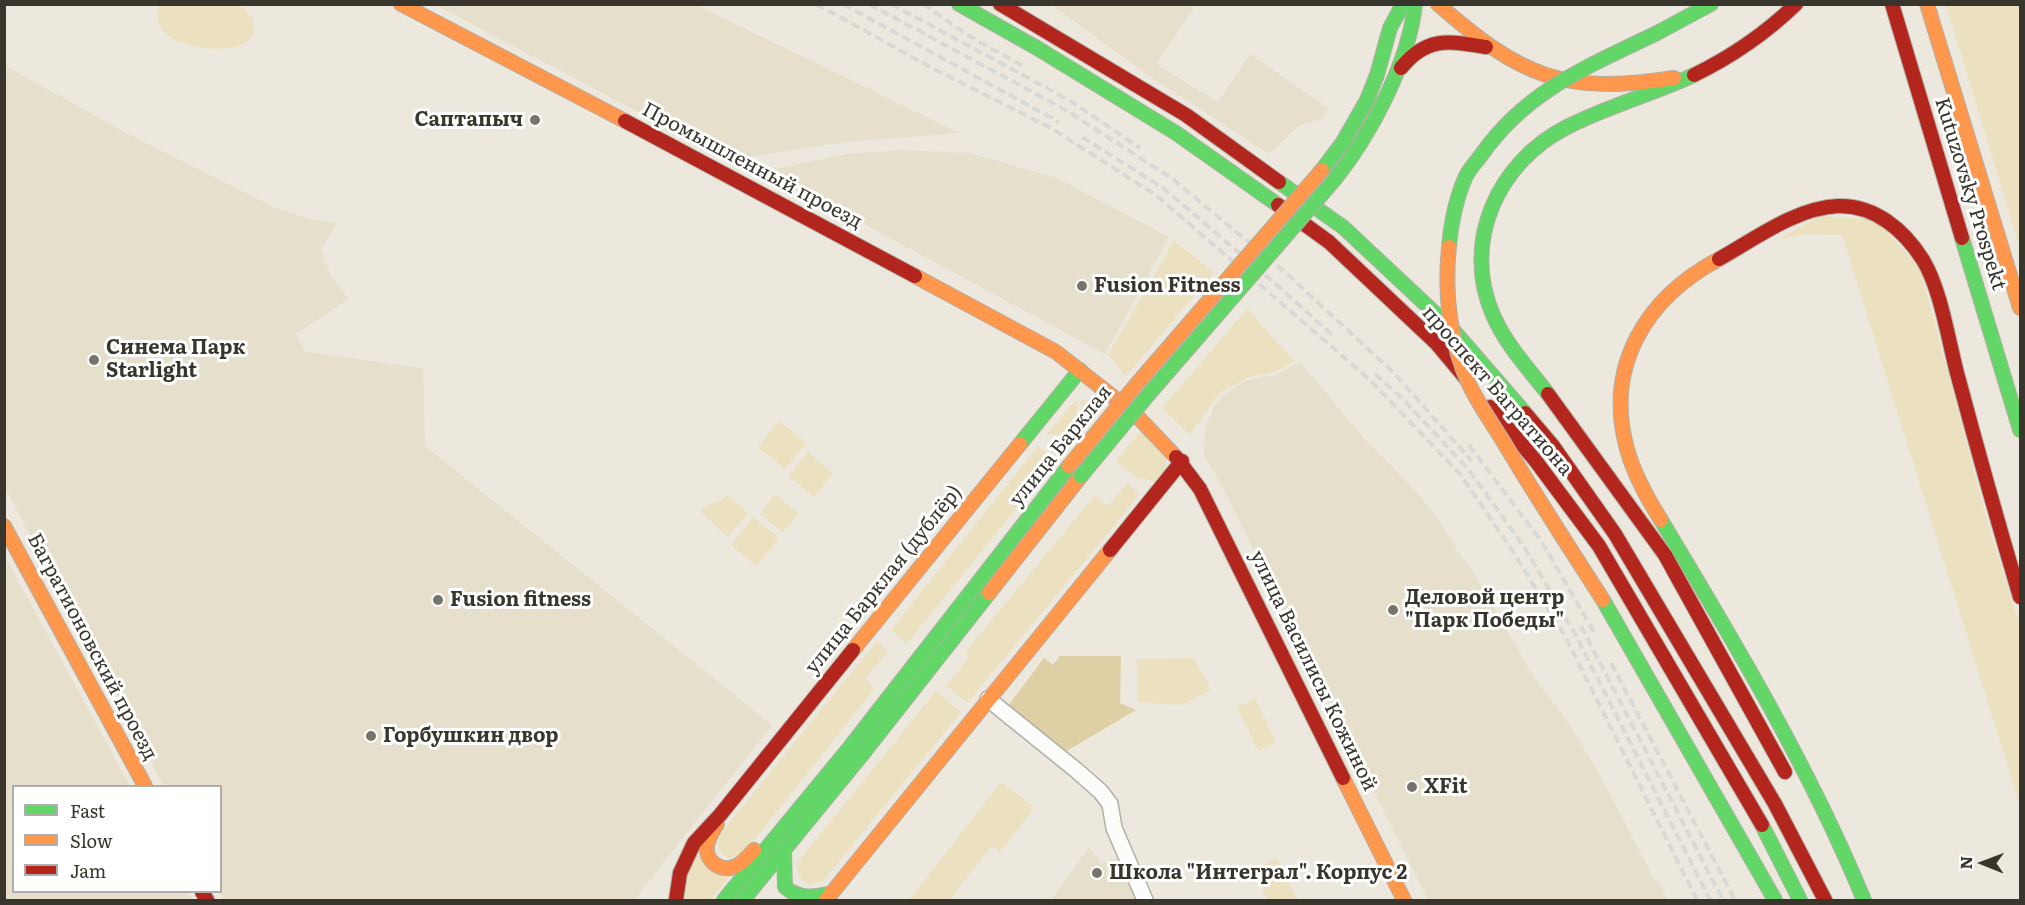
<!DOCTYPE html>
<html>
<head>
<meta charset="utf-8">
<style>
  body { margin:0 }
  #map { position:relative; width:2025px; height:905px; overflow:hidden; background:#ece8dd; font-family:Literata,serif }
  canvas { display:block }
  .frame { position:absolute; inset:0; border:6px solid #38352d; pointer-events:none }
  .legend { position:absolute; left:12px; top:785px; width:210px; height:108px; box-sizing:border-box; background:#fff; border:2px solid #afaeab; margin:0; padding:8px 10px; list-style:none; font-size:18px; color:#38352d }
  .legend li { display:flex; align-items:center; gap:12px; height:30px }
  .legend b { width:30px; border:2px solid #afaeab }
  .north { position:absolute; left:1953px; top:833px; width:60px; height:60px; -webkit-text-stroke:4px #fff; paint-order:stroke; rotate:271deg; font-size:16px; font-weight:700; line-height:24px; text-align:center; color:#38352d }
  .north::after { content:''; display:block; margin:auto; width:21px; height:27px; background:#38352d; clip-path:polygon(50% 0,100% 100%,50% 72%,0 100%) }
</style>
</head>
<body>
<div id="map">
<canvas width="2025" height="905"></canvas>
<div class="frame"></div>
<ul class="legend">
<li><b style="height:8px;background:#63d668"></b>Fast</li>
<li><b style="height:8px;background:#ff974d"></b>Slow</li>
<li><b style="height:8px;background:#b3261e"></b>Jam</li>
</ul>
<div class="north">N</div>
</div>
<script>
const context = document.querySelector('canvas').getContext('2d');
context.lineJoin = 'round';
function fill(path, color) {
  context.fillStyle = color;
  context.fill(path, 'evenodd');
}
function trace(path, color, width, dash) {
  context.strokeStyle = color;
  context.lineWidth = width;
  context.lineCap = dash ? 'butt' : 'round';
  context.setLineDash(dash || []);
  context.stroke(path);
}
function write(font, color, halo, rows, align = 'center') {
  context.font = font + ' Literata,serif';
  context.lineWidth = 6;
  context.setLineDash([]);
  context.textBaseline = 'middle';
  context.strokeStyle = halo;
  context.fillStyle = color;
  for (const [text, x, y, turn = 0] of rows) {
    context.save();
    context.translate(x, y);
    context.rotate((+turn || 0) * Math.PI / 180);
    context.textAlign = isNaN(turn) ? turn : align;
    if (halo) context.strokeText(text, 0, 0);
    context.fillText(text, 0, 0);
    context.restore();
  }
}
const built = new Path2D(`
  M 436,5 L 696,5 L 960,133 L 845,142 L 749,157 L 731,161 Z
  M 1052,5 L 1196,5 L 1156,64 L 1218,102 L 1250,54 L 1328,108 L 1324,117 L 1299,126 L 1269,154 L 1148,75 Z
  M 4,65 L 139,140 L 273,207 L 309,219 L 337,223 L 321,250 L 330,274 L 348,299 L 296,334 L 305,352 L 423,368 L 425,446 L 772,725 L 634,900 L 224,900 L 220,892 L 220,786 L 164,786 L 5,488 Z
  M 902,150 L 970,153 L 1056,178 L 1169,237 L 1105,354 L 766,171 L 847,154 Z
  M 1300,362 L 1363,437 L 1419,495 L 1438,519 L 1462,558 L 1467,562 L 1535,679 L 1570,725 L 1596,768 L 1656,882 L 1658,881 L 1668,900 L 1428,900 L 1220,482 L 1204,456 L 1205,429 L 1213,408 L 1222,397 L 1235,387 L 1246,381 L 1262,377 L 1274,376 Z
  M 4,555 L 130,786 L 14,786 L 14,892 L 187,892 L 192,900 L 5,900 Z
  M 1089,847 L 1102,864 L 1116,857 L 1137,900 L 1051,900 Z`);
const green = new Path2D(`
  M 158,5 L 240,5 C 247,10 254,18 254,27 C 255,61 173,51 160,27 C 157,20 158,12 158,5 Z
  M 1946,5 L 2020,5 L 2020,248 Z
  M 1820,216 L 1876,220 L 1920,268 L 1989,527 L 2020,626 L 2020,805 L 1842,235 L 1808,234 L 1778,239 Z
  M 1174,241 L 1214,272 L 1126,376 L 1108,355 Z
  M 1248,308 L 1262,326 L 1295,361 L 1273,373 L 1252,376 L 1220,392 L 1190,435 L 1162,408 Z
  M 1088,399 L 1099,410 L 1080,432 L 1079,430 L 1081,400 Z
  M 1075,401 L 1078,401 L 1075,434 L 1077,435 L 1072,440 L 1063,434 L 1046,435 Z
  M 779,421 L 806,443 L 785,469 L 758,447 Z
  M 1142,430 L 1167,450 L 1165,476 L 1158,486 L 1151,480 L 1137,478 L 1116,460 Z
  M 1038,446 L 1055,460 L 907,644 L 891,630 Z
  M 808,452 L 833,473 L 814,497 L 788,476 Z
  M 1127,483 L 1140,494 L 967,703 L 946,686 L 970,656 L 965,652 L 1095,495 L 1108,506 Z
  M 775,494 L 799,513 L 783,533 L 760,514 Z
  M 727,495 L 749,513 L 728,537 L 700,512 C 706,503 718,504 727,495 Z
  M 753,517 L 779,538 L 757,566 L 731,545 Z
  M 877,641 L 888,651 L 865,679 L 875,688 L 744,853 L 730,858 C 717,853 717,845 721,833 Z
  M 1194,658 L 1211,690 L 1182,705 L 1137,702 L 1137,659 Z
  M 936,691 L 961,712 L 823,881 L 808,884 L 799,876 L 796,864 Z
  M 1255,698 L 1276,742 L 1258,751 L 1237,707 Z
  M 1001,782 L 1035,808 L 1000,852 L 992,846 L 949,900 L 909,900 Z
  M 696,854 L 731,875 L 710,900 L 685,900 L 688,871 Z
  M 1277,858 L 1298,900 L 1268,900 L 1253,870 Z`);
const forest = new Path2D(`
  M 1060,656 L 1121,656 L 1120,703 L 1136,710 L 1065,752 L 1008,706 L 1044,658 L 1053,665 Z`);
const street = new Path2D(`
  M 988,699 L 1076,770 L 1101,792 L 1110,804 L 1114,828 L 1145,900`);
const fast = new Path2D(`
  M 959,4 L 1037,48 L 1176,133 L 1278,205
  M 1657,33 L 1711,4
  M 1322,170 L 1343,142 L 1367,100 L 1377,75 L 1390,28 L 1403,4
  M 1335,179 C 1371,134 1409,62 1415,4
  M 1279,182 L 1343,227 L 1453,330 L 1525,413
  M 1962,238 L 2020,430
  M 1548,394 C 1529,369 1506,345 1493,315 C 1461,242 1498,162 1567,127 C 1608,106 1653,94 1694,75
  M 1020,444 L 1080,370
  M 1661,520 C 1735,643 1809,767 1864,900
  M 1603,600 L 1775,900
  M 1762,825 L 1800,900
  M 784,851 L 785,887 C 800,900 814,897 832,893
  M 724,900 L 850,747 L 1069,466
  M 743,900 L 861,756 L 989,593`);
const slow = new Path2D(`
  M 401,4 L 625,121
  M 1438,4 C 1521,77 1563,95 1674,78
  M 1927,4 L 2020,308
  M 915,276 L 1056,352 L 1135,414 L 1176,457
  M 1661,520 C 1647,498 1634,474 1627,449 C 1604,366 1646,298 1719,259
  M 4,526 L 145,786
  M 989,593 L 1081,476
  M 853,650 L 1020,444
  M 1343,778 L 1404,900
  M 717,824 C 713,831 708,838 707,846 C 705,862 722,873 736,866 C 744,862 749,856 754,850
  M 826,900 L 1110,550`);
const jam = new Path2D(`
  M 1000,4 L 1186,115 L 1279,182
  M 1892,4 L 1962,238
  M 1401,68 C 1427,36 1449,41 1486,47
  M 1694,75 C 1733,56 1766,33 1796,4
  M 625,121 L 915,276
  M 1278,205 L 1329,242 L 1437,344 L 1468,381
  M 1719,259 C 1755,239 1795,208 1838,206 C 1875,205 1904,230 1923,260 C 1941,290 1948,339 1957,373 C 1977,448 1998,523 2020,597
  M 1548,394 L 1665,555 L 1785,772
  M 1490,407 L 1535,460 L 1599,546 L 1762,825
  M 1525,413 L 1553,446 L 1615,534 L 1775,804 L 1825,900
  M 1176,457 L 1200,489 L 1343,778
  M 1110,550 L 1182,461
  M 202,892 L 207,900
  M 676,900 L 680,873 L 694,843 L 720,815 L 853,650`);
const rail = new Path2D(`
  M 816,4 L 934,69 L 1051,128 L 1157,196 L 1369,379 L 1460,474 L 1512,550 L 1565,636 L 1697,900
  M 843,4 L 1059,122
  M 869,4 L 1064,109 L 1170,177 L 1286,273 L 1394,373 L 1472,461
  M 891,4 L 1069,100 L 1140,148
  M 923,4 L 969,36 L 1025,67
  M 1082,137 L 1163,188 L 1277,285 L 1333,336
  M 1375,374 L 1403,399 L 1468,469 L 1525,548 L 1574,632 L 1710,900
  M 1469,445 L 1542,542 L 1595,634
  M 1581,626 L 1723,900
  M 1611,663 L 1735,900`);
const fastBridge = new Path2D(`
  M 1449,247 C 1451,224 1456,198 1466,176 C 1470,168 1477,161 1482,154 C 1527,90 1589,66 1657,33
  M 1081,476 L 1148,395 L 1335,179`);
const slowBridge = new Path2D(`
  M 1449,247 C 1444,293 1450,344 1470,386 C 1479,405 1492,423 1503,441 C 1535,495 1569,547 1603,600
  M 1069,466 L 1135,386 L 1322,170`);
const markers = [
  [535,120,6,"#77746b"],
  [1082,286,6,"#77746b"],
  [94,360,6,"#77746b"],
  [438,600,6,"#77746b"],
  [1393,610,6,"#77746b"],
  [371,736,6,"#77746b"],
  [1412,787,6,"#77746b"],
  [1097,873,6,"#77746b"]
];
const poiNames = [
  ["Саптапыч",523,120,"right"],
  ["Fusion Fitness",1094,286],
  ["Синема Парк",106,348],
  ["Starlight",106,371],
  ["Деловой центр",1405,598],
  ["\"Парк Победы\"",1405,621],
  ["Fusion fitness",450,600],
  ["Горбушкин двор",383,736],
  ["XFit",1424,787],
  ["Школа \"Интеграл\". Корпус 2",1109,873]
];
const streetNames = [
  ["Промышленный проезд",752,166,28],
  ["Kutuzovsky Prospekt",1970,194,73],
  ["проспект Багратиона",1497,391,49],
  ["улица Барклая",1061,446,-51],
  ["улица Барклая (дублёр)",884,580,-51],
  ["Багратионовский проезд",92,647,62],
  ["улица Василисы Кожиной",1313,671,64]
];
fill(built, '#e6dfcc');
fill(green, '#ebe0c0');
fill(forest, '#decfa5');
trace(street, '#b2afa7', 18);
trace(fast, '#b2afa7', 16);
trace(slow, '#b2afa7', 16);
trace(jam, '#b2afa7', 16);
trace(street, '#fcfcfa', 15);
trace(fast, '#63d668', 14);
trace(slow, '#ff974d', 14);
trace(jam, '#b3261e', 14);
trace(rail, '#d8d8d4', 4, [9, 4.5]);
trace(fastBridge, '#b2afa7', 16, []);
trace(slowBridge, '#b2afa7', 16, []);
trace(fastBridge, '#63d668', 14);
trace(slowBridge, '#ff974d', 14);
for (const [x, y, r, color] of markers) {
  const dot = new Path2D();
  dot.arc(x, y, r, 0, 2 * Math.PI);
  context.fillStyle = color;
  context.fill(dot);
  trace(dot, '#fff', 2);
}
write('bold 20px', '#38352d', '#fff', poiNames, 'left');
write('20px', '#38352d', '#fff', streetNames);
</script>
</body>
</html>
